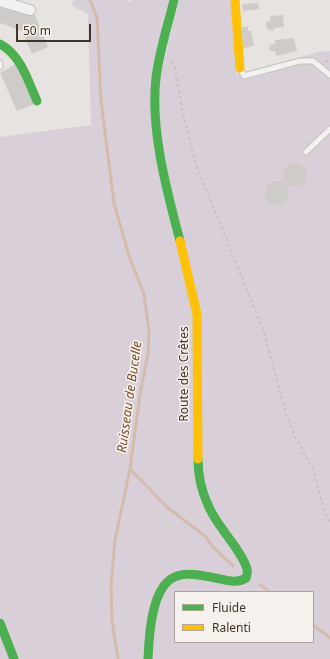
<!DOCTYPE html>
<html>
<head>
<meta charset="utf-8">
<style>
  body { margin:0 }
  #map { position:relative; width:330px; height:659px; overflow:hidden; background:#e6e3e1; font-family:"Noto Sans",sans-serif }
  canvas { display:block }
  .legend { position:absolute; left:174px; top:591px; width:140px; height:52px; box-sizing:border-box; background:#f6f1ed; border:1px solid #ada59d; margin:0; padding:5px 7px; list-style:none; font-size:12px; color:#403426 }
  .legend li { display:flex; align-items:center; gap:8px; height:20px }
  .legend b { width:20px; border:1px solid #ada59d }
  .scale { position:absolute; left:16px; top:24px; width:75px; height:18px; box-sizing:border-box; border:2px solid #403426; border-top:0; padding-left:5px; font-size:12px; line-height:14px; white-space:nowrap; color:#403426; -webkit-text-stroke:3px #f6f1ed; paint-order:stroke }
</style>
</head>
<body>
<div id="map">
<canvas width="330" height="659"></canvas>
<ul class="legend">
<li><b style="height:5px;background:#4caf50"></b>Fluide</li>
<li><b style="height:5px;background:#ffc107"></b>Ralenti</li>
</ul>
<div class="scale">50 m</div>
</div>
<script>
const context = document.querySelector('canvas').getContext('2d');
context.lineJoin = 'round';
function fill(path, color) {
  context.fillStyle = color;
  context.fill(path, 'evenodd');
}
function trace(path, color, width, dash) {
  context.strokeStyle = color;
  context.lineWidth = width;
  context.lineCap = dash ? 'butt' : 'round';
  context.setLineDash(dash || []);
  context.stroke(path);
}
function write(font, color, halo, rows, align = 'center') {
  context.font = font + ' "Noto Sans",sans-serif';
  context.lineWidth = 3;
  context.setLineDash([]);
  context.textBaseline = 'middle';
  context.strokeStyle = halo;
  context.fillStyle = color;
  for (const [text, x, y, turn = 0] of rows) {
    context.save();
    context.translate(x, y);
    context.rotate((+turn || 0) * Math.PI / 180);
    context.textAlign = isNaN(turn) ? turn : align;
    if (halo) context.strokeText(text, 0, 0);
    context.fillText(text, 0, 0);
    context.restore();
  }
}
const green = new Path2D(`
  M 73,0 L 125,0 L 130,2 L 131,0 L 171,0 L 160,77 L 179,0 L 232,0 L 232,22 L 237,74 L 319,52 L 330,51 L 330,659 L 0,659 L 0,137 L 91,125 L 88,14 L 72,6 ZM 175,592 L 313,592 L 313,642 L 175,642 Z`);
const stream = new Path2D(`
  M 90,0 L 97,18 L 101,101 L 114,203 L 129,256 L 144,294 L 149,331 L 148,354 L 140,394 L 130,469 L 115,540 L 111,586 L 112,621 L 118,659
  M 130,469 L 167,507 L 206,537 L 212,546 L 233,566
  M 260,585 L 270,592
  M 313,625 L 330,638`);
const building = new Path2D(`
  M 258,3 L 259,9 L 243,11 L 242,4 Z
  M 0,4 L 35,15 L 48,47 L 32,54 L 22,31 L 0,23 Z
  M 283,15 L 284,27 L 274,28 L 274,31 L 267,29 L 266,22 L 271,21 L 270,16 Z
  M 242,27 L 248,27 L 248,31 L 251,31 L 254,46 L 243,48 Z
  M 294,38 L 297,51 L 276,56 L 275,51 L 270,51 L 269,45 L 275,44 L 275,40 Z
  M 16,64 L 34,104 L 17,111 L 0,73 Z
  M283 175a12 12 0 1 1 24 0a12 12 0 1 1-24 0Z
  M265 193a12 12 0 1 1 24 0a12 12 0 1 1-24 0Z`);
const path = new Path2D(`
  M 172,61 L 175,68 L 183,114 L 196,165 L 264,332 L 286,414 L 294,435 L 313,469 L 323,507 L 330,523
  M 325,61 L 330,61`);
const lane = new Path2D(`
  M 0,63 L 0,67
  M 240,68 L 244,76 L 300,61 L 313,61 L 330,75
  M 306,152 L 330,129`);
const street = new Path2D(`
  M 0,1 L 30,10`);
const fast = new Path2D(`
  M 174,0 C 168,25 159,52 156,78 C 150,130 167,191 180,241
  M 0,44 C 21,55 28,81 37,101
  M 0,623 L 14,659
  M 148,659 C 149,637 151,584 177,576 C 189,572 204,576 216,578 C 226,580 237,584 246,578 C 247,575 248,572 247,569 C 241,549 217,527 208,505 C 202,492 198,474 198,459`);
const slow = new Path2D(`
  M 235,0 L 240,68
  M 180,241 L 197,314 L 198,459`);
const streetNames = [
  ["Route des Crêtes",185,374,-90]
];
const waterNames = [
  ["Ruisseau de Bucelle",130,397,-82]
];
fill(green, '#d8cfd9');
trace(stream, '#d4bcac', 3);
fill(building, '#cecbc9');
trace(lane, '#c4c1bf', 7);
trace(street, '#c4c1bf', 12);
trace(path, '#c5c2bf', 2, [3, 3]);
trace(lane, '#f3f1f0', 5);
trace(street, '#f3f1f0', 10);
trace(fast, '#4caf50', 9);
trace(slow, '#ffc107', 9);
write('12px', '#403426', '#f6f1ed', streetNames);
write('italic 13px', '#774f2d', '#f6f1ed', waterNames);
</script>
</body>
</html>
